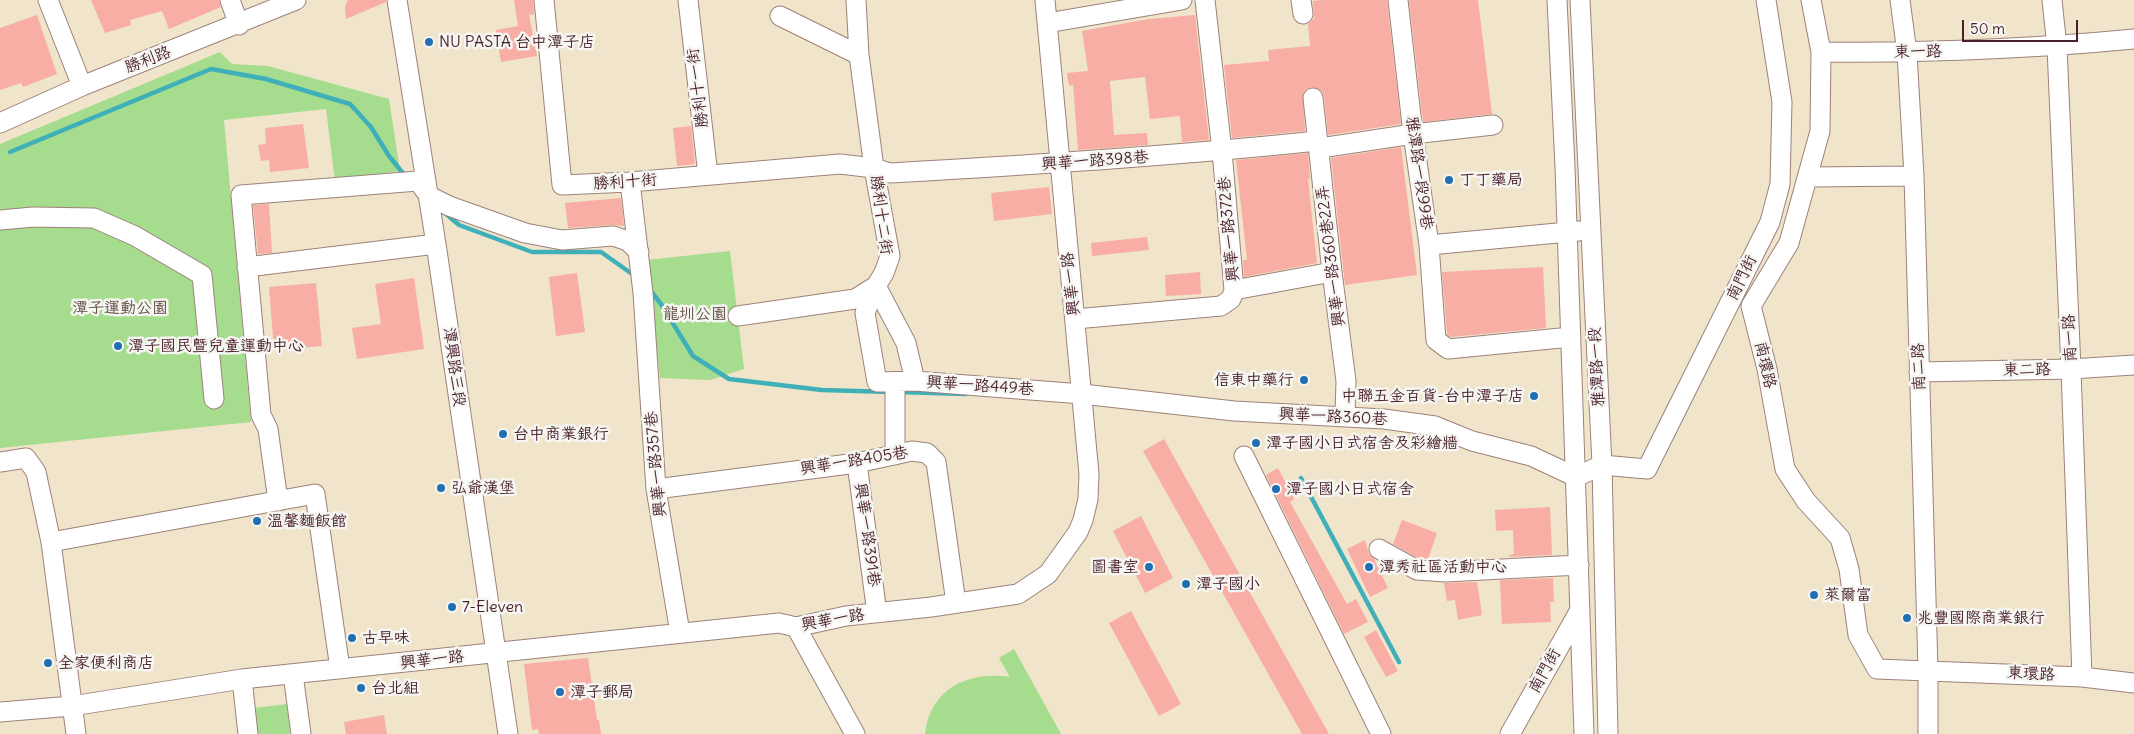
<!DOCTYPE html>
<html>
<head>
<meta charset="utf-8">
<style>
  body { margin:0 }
  #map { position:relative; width:2134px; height:734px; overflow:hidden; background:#f0e4ca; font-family:Delius,sans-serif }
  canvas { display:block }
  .scale { position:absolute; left:1962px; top:20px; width:116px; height:22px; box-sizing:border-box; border:2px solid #4a1f2b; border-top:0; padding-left:6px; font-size:15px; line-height:18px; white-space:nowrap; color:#4a1f2b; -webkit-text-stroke:4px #f6f6f2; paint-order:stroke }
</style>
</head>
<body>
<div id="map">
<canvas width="2134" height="734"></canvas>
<div class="scale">50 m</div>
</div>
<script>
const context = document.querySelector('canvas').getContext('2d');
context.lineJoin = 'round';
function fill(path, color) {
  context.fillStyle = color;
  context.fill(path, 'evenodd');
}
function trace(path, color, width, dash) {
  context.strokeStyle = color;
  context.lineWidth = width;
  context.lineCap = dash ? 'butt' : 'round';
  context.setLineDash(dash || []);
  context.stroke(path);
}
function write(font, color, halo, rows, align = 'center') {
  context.font = font + ' Delius,"LXGW WenKai TC",sans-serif';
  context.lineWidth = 5;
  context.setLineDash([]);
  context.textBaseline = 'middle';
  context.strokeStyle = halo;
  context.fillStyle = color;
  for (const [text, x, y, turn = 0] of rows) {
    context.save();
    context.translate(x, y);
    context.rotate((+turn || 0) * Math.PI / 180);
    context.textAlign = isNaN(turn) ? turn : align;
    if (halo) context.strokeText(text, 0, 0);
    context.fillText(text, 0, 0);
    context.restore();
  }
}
const green = new Path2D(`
  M 220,52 L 232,64 L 268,66 L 389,99 L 400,171 L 335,181 L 326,109 L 224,120 L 251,422 L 0,448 L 0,144 Z
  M 730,251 L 744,369 L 710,380 L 660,378 L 647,260 Z
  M 1014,649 L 1061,734 L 925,734 C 930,688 969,671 1010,677 L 999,658 Z
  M 287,704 L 290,734 L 256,734 L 254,708 Z`);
const stream = new Path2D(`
  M 10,152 L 211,69 L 266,79 L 350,104 L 371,127 L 389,156 L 406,177
  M 445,213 L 459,225 L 532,252 L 601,252 L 635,276
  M 650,290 L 661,304 L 693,356 L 729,379 L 822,390 L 891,392
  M 899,392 L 966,394
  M 1301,478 L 1399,662`);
const building = new Path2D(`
  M 91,0 L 219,0 L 221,7 L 169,29 L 162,11 L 130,20 L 131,25 L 105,33 Z
  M 348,0 L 386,0 L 386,2 L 346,19 L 345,6 Z
  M 514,0 L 533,0 L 534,14 L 529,15 L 537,56 L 501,62 L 496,30 L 518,26 Z
  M 1321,0 L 1387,0 L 1401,124 L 1328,135 L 1324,96 L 1322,91 L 1312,87 L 1307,89 L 1303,94 L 1305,131 L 1232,138 L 1224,65 L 1269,61 L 1268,50 L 1310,46 L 1308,24 L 1314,18 L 1313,1 Z
  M 1409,0 L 1478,0 L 1492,114 L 1423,122 Z
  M 37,15 L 57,74 L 23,87 L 21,83 L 0,90 L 0,28 Z
  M 1195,15 L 1209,140 L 1182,142 L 1180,116 L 1150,119 L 1145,77 L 1110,81 L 1114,135 L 1147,133 L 1148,145 L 1078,150 L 1073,85 L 1069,86 L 1067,73 L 1088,71 L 1082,31 L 1149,19 Z
  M 303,124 L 309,168 L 270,172 L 269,160 L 261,161 L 258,145 L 266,144 L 265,128 Z
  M 691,126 L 695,164 L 677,166 L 673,128 Z
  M 1401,147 L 1417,275 L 1345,285 L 1331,158 Z
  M 1308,153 L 1310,179 L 1308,179 L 1317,263 L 1244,277 L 1243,260 L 1247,260 L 1236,160 Z
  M 1049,187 L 1052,214 L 994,221 L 991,193 Z
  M 621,198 L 624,226 L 612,225 L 568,228 L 565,203 Z
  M 269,204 L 272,253 L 258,254 L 253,205 Z
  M 1147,237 L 1149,250 L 1092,256 L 1091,243 Z
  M 1543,267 L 1546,328 L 1451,337 L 1447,334 L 1442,272 Z
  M 1200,272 L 1201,294 L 1166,296 L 1165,275 Z
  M 577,273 L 585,332 L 556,336 L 549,277 Z
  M 414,278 L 424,349 L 357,359 L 352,328 L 381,324 L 375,284 Z
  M 316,283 L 322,346 L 274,350 L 269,287 Z
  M 1164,439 L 1329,734 L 1302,734 L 1143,451 Z
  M 1278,468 L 1294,499 L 1290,502 L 1347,604 L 1356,599 L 1368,622 L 1344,634 L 1266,475 Z
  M 1550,507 L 1552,555 L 1510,557 L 1509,555 L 1514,554 L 1513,530 L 1496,531 L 1495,510 Z
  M 1141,516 L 1173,578 L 1145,593 L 1113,531 Z
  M 1402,520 L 1437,533 L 1428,559 L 1416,557 L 1393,544 Z
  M 1365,540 L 1369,554 L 1374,559 L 1388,588 L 1370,597 L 1347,549 Z
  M 1553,578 L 1554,602 L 1550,602 L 1551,622 L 1502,624 L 1500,580 Z
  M 1477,582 L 1482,615 L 1458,620 L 1455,600 L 1447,601 L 1444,583 Z
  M 1131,611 L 1181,704 L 1159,716 L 1109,623 Z
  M 1376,630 L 1398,671 L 1386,677 L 1364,637 Z
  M 588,658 L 597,720 L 599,720 L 601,734 L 539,734 L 538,729 L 532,730 L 524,664 Z
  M 384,715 L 387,734 L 346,734 L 344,722 Z`);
const minor = new Path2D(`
  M 48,0 L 82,86
  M 230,0 L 239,25
  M 397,0 L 436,244 L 508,734
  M 544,0 L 562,185 L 630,182 L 840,164 L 874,168 L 890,173 C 1033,165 1175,156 1317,141
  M 688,0 L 708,175
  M 1301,0 L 1303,14
  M 1398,0 L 1413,134 L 1429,245 L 1579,231
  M 1557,0 L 1565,167 L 1584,734
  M 1580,0 L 1602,465 L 1608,734
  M 1811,0 L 1821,52 L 1820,131 L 1789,243 L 1751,306 L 1767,369 L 1785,469 L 1806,501 L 1840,538 L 1849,569 L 1858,635 L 1877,669 L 2082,677 L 2134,683
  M 1900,0 L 1907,53 L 1914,176 L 1928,670 L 1928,734
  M 2052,0 L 2057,47 L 2071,369 L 2082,677
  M 780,16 L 859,55
  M 1047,23 L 1182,0
  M 1821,52 C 1926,53 2030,49 2134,39
  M 1313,98 L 1332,272 L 1346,381 L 1345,415
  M 0,123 L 82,86 L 296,0
  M 1327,147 L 1413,134 L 1493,125
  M 1808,177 L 1914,176
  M 630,182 L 643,293 L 656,489 L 680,633
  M 0,220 L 33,217 L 94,218 L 135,236 L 202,275 L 214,399
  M 1429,245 L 1436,340 L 1448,349 L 1571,337
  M 247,267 L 436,244
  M 876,286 L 865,313 L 877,382 L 915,381 L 1082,394 L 1234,411 L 1384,419 L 1435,426 L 1472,441 L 1531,456 L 1576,477 L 1602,465 L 1647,469 L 1770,222 L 1780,184 L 1782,102 L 1766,0
  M 876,286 L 906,343 L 915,381
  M 1234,290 L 1332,272
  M 738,316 L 855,299 L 876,286 L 884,273 L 890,256 L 874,168 L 859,55 L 856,0
  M 1075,319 L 1221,306 L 1231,299 L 1234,290 L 1222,151 L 1205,0
  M 1919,372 L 2071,369 L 2134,365
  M 895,455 L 895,382
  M 1244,456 L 1381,734
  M 0,462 L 26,458 L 36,472 L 51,542 L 76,734
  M 857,463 L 876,606
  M 656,489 L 857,463 L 912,451 L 927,453 L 936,462 L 956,603
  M 278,501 L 268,429 L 261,415 L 241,195 L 418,181 L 429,196 L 449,206 L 525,233 L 562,240 L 613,236 L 628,241 L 639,252
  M 51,542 L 315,494 L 340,669
  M 1379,549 L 1417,570 L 1445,572 L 1579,565
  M 796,627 L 855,734
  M 293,674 L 301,734
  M 242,679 L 248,734
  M 0,712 L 72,706 L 242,679 L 779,623 L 796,627 L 846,616 L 931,607 L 1018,594 L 1048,574 L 1078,532 L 1083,520 L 1088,499 L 1089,474 L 1045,0
  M 1510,734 L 1580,610`);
const markers = [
  [429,42,5,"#1f6fb2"],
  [1449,180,5,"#1f6fb2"],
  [118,346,5,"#1f6fb2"],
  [1304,380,5,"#1f6fb2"],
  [1534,396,5,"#1f6fb2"],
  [503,434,5,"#1f6fb2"],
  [1256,443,5,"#1f6fb2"],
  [441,488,5,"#1f6fb2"],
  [1276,489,5,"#1f6fb2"],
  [257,521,5,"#1f6fb2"],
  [1149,567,5,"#1f6fb2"],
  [1369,567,5,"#1f6fb2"],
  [1186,584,5,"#1f6fb2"],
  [1814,595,5,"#1f6fb2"],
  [452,607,5,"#1f6fb2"],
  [1907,618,5,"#1f6fb2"],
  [352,638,5,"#1f6fb2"],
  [48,663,5,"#1f6fb2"],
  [361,688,5,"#1f6fb2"],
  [560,692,5,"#1f6fb2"]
];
const poiNames = [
  ["NU PASTA 台中潭子店",439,42],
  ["丁丁藥局",1459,180],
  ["潭子國民暨兒童運動中心",128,346],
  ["信東中藥行",1294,380,"right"],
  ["中聯五金百貨-台中潭子店",1524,396,"right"],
  ["台中商業銀行",513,434],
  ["潭子國小日式宿舍及彩繪牆",1266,443],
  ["弘爺漢堡",451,488],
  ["潭子國小日式宿舍",1286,489],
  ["溫馨麵飯館",267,521],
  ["圖書室",1139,567,"right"],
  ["潭秀社區活動中心",1379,567],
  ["潭子國小",1196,584],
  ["萊爾富",1824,595],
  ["7-Eleven",462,607],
  ["兆豐國際商業銀行",1917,618],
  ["古早味",362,638],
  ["全家便利商店",58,663],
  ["台北組",371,688],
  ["潭子郵局",570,692]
];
const streetNames = [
  ["東一路",1918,52,-1],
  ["勝利路",148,60,-21],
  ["勝利十一街",698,88,-97],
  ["興華一路398巷",1095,161,-4],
  ["雅潭路一段99巷",1419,173,82],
  ["勝利十街",625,182,-4],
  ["勝利十二街",881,215,82],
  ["興華一路372巷",1229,229,-95],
  ["興華一路360巷22弄",1331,256,-97],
  ["南門街",1742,278,-64],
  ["興華一路",1071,284,-96],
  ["南一路",2070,338,-93],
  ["南環路",1765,365,77],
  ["潭興路三段",454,367,82],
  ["雅潭路一段",1597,367,-93],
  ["南二路",1919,367,-92],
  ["東二路",2027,370,-1],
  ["興華一路449巷",980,386,4],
  ["興華一路360巷",1333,417,3],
  ["興華一路405巷",854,461,-9],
  ["興華一路357巷",656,464,-95],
  ["興華一路391巷",867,535,82],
  ["興華一路",833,620,-10],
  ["興華一路",432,660,-6],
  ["南門街",1545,671,-61],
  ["東環路",2031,674,3]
];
const parkNames = [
  ["潭子運動公園",120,308],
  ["龍圳公園",695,314]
];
fill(green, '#a6dc8d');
trace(stream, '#3fb0b9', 4.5);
fill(building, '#f8ada5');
trace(minor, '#9d827a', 21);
trace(minor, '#fff', 19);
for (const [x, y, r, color] of markers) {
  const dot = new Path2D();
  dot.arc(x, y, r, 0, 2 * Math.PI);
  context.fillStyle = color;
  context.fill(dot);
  trace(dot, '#f6f6f2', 2);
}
write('16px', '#4a1f2b', '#f6f6f2', poiNames, 'left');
write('16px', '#4a1f2b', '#f6f6f2', streetNames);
write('16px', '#614e44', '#f6f6f2', parkNames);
</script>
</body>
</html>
